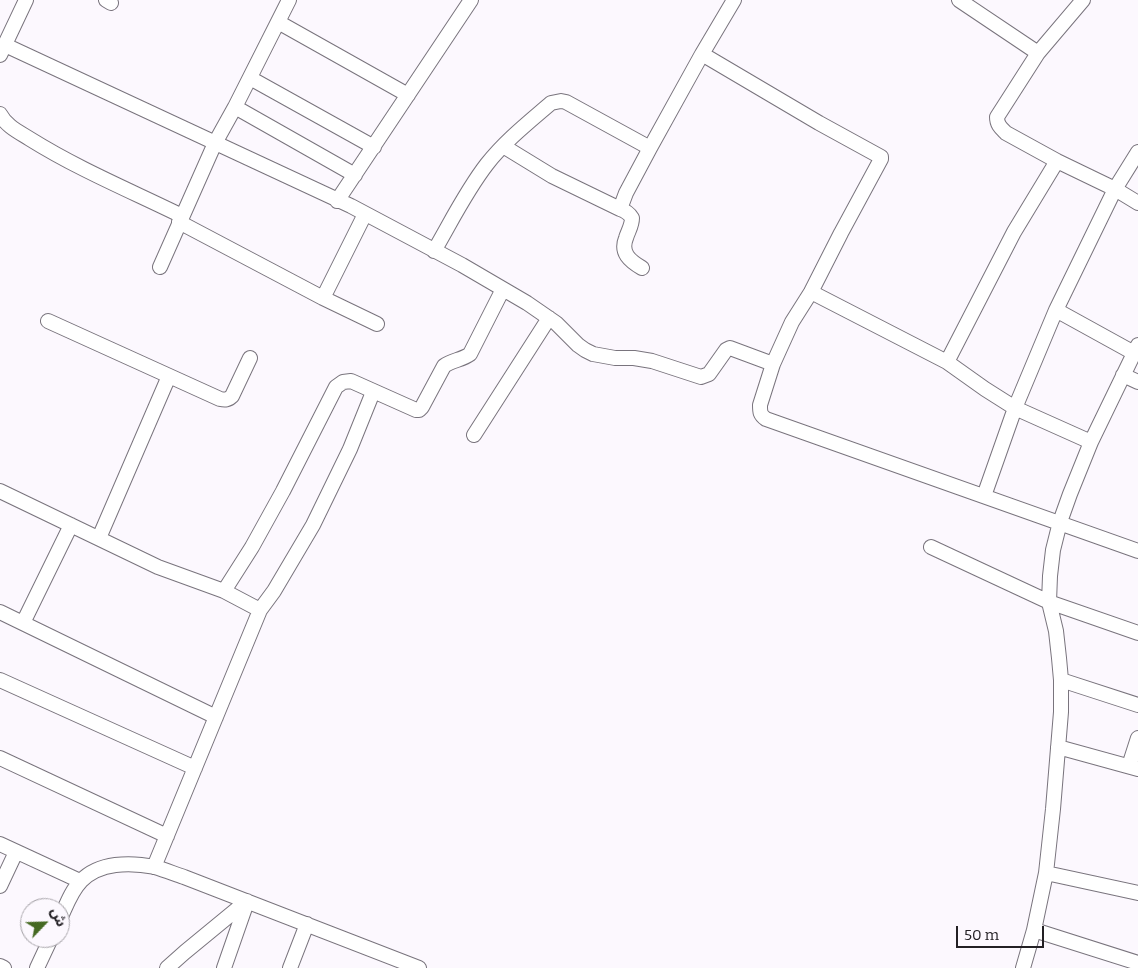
<!DOCTYPE html>
<html>
<head>
<meta charset="utf-8">
<style>
  body { margin:0 }
  #map { position:relative; width:1138px; height:968px; overflow:hidden; background:#fcf8fe; font-family:Bitter,"Noto Sans Arabic",serif }
  canvas { display:block }
  .north { position:absolute; left:20px; top:898px; width:50px; height:50px; box-sizing:border-box; background:#fcf8fe; border:1px solid #a5a2a7; border-radius:50%; rotate:66deg; font-size:14px; font-weight:700; line-height:20px; text-align:center; color:#232024 }
  .north::after { content:''; display:block; margin:auto; width:18px; height:22px; background:#456922; clip-path:polygon(50% 0,100% 100%,50% 72%,0 100%) }
  .scale { position:absolute; left:956px; top:926px; width:88px; height:22px; box-sizing:border-box; border:2px solid #232024; border-top:0; padding-left:6px; font-size:15px; line-height:18px; white-space:nowrap; color:#232024; -webkit-text-stroke:4px #fcf8fe; paint-order:stroke }
</style>
</head>
<body>
<div id="map">
<canvas width="1138" height="968"></canvas>
<div class="north">ش</div>
<div class="scale">50 m</div>
</div>
<script>
const context = document.querySelector('canvas').getContext('2d');
context.lineJoin = 'round';
function trace(path, color, width, dash) {
  context.strokeStyle = color;
  context.lineWidth = width;
  context.lineCap = dash ? 'butt' : 'round';
  context.setLineDash(dash || []);
  context.stroke(path);
}
const minor = new Path2D(`
  M 106,0 L 111,3
  M 959,0 L 1038,53
  M 1083,0 L 1038,53 L 997,117 C 997,125 1001,128 1006,133 L 1057,161 L 1115,189 L 1138,203
  M 278,22 L 408,95
  M 5,45 L 351,206 L 462,265 L 527,303 L 556,323 L 578,345 L 585,350 L 593,354 L 615,358 L 634,358 L 652,361 L 701,377 L 709,374 L 726,350 L 730,348 L 773,364
  M 702,54 L 819,123 L 881,157 L 881,159 L 841,233 L 811,292 L 792,322 L 773,364 L 760,405 C 760,412 760,415 766,419 L 1138,551
  M 0,55 L 26,0
  M 250,78 L 374,147
  M 235,107 L 355,175
  M 0,114 C 6,126 19,132 30,139 C 78,169 131,191 182,216
  M 503,146 L 552,176 L 620,209
  M 337,201 L 471,0
  M 179,222 L 323,298 L 377,324
  M 434,251 C 451,222 466,191 487,164 C 505,141 529,122 551,103 L 561,101 L 566,102 L 650,148
  M 160,267 L 215,143 L 235,107 L 289,0
  M 642,268 C 630,261 620,253 626,238 C 628,231 632,226 632,218 C 629,213 626,211 620,209 L 626,193 L 650,148 L 702,54 L 734,0
  M 811,292 L 947,362 L 985,389 L 1015,408 L 1091,442
  M 323,298 L 365,214
  M 1056,310 L 1134,353
  M 48,321 L 220,399 C 225,400 228,400 232,396 L 250,358
  M 947,362 L 1014,232 L 1057,161
  M 1123,375 L 1138,382
  M 474,435 L 549,318
  M 0,491 L 158,567 L 224,591 L 260,610
  M 984,496 L 1015,408 L 1056,310 L 1115,189 L 1138,152
  M 99,538 L 169,376
  M 931,547 L 1049,602 L 1138,633
  M 224,591 L 252,547 L 283,491 L 336,387 L 343,382 L 351,381 L 416,410 L 419,410 L 422,407 L 444,366 C 452,360 462,360 470,354 L 503,289
  M 0,612 L 216,717
  M 23,623 L 71,525
  M 0,680 L 195,768
  M 1061,680 L 1138,705
  M 1058,747 L 1138,769
  M 0,758 L 167,836
  M 1129,766 L 1138,738
  M 0,844 L 80,881
  M 154,867 L 260,610 L 274,591 L 313,525 L 350,449 L 373,392
  M 1046,873 L 1138,893
  M 0,886 L 16,852
  M 60,919 C 66,906 71,891 81,881 C 99,862 130,862 155,867 C 165,870 175,874 184,877 L 419,968
  M 1034,930 L 1138,963
  M 0,966 L 4,968
  M 37,968 L 51,938
  M 167,968 L 185,952 L 247,901
  M 224,968 L 247,902
  M 290,968 L 307,924
  M 1023,968 L 1034,930 L 1046,873 L 1053,809 L 1061,712 L 1061,680 L 1059,658 L 1056,631 L 1049,602 L 1050,576 L 1053,550 L 1060,522 L 1070,494 L 1091,442 L 1138,345`);
trace(minor, '#79747d', 16);
trace(minor, '#fff', 14);
</script>
</body>
</html>
